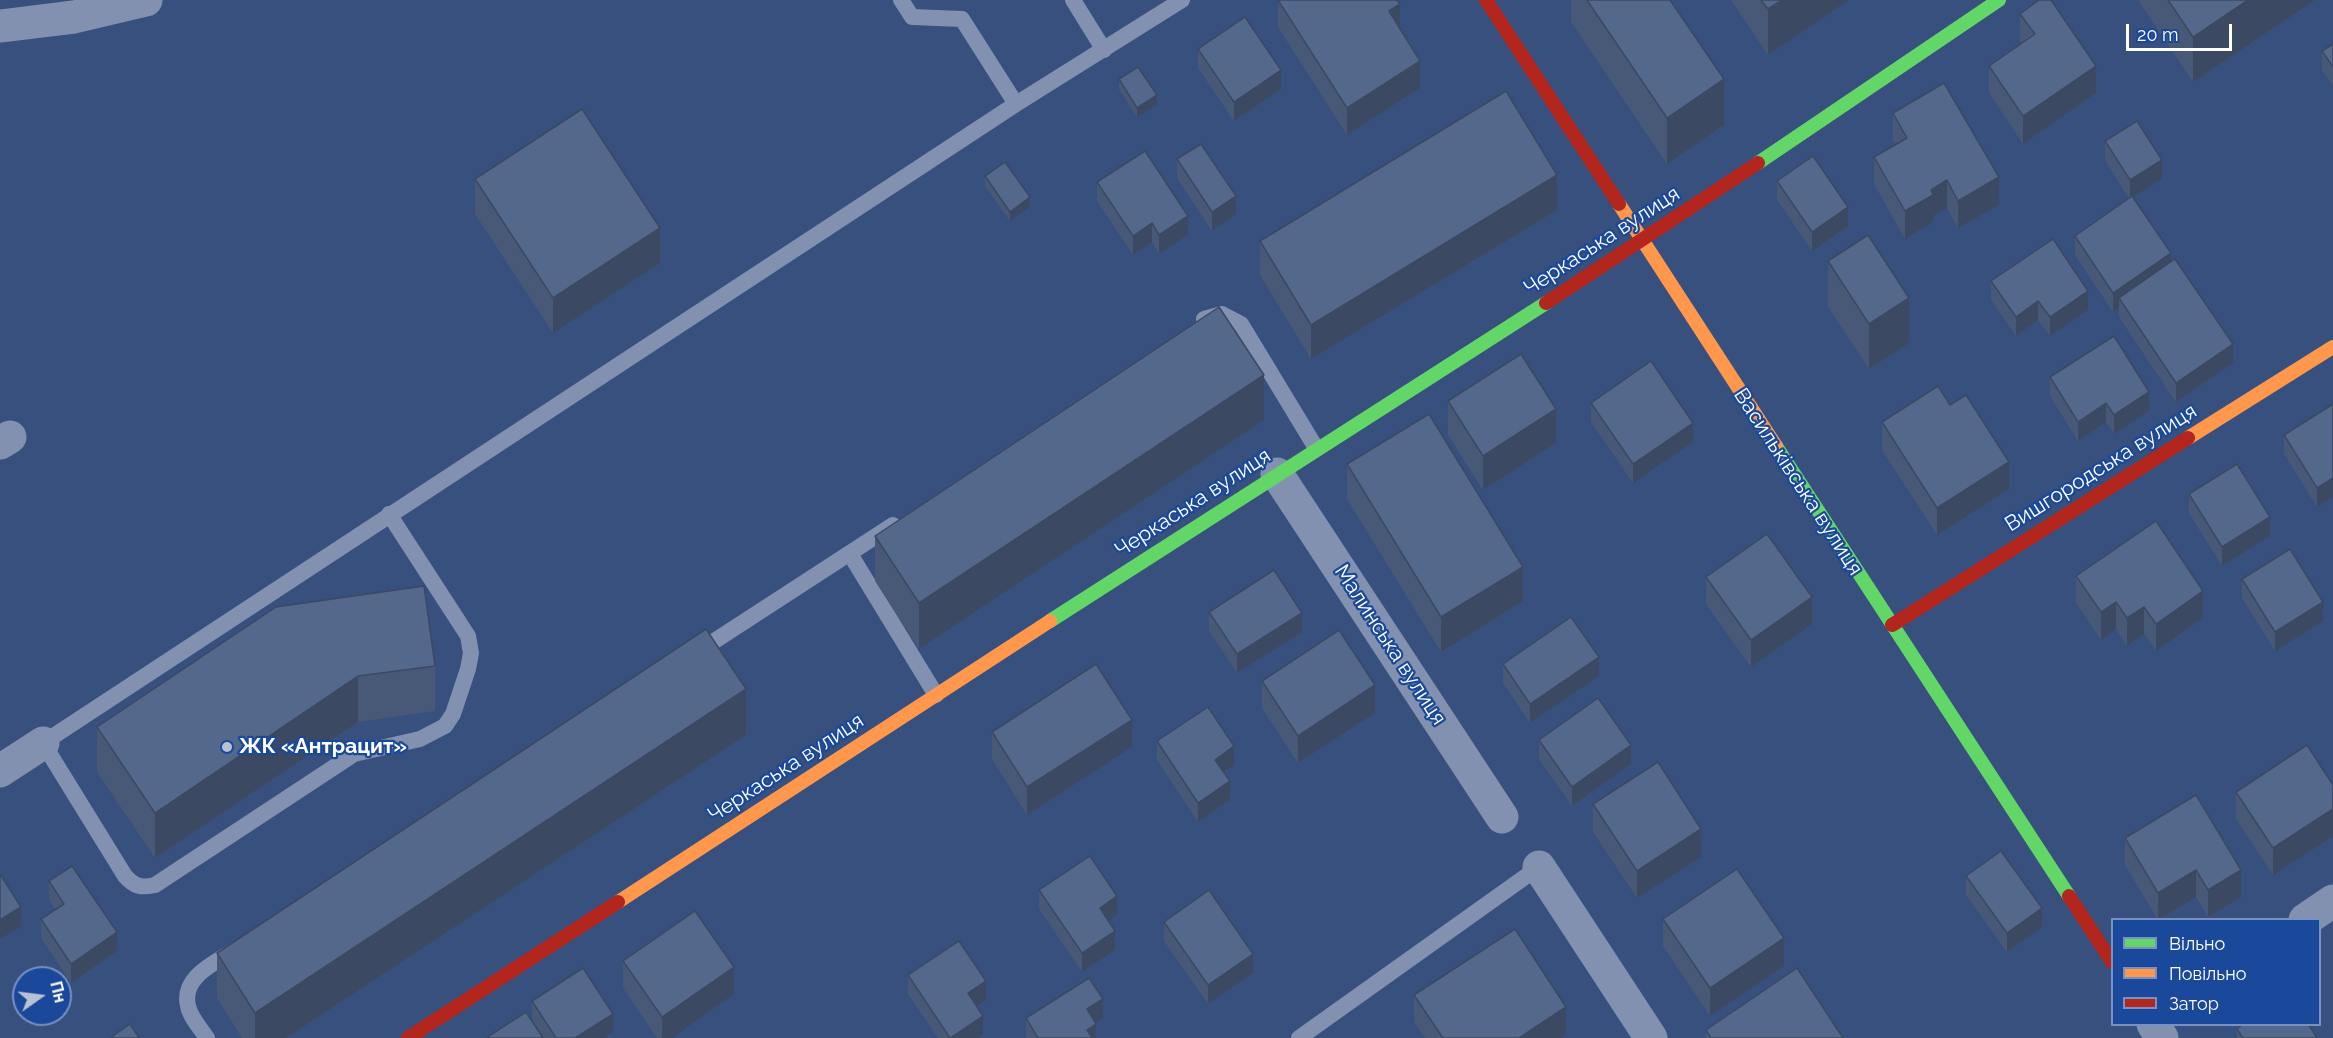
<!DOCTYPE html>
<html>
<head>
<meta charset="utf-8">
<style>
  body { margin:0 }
  #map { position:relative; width:2333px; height:1038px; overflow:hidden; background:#37507d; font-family:Raleway,sans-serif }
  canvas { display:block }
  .legend { position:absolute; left:2111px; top:918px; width:210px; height:108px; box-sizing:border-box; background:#1a489a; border:2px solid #7691c2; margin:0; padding:8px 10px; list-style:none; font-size:18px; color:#fff }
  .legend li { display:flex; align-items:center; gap:12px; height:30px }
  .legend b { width:30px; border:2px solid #7691c2 }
  .north { position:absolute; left:12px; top:966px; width:60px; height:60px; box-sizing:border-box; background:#1a489a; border:2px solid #7691c2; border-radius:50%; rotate:76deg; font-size:16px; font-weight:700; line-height:24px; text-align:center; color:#fff }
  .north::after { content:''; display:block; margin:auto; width:21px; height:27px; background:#b9c2d2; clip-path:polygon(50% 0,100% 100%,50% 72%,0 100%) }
  .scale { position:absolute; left:2126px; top:24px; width:106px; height:27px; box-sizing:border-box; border:3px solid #fff; border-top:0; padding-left:8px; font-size:18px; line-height:21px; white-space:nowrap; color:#fff; -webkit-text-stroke:4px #1a489a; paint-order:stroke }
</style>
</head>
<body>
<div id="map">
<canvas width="2333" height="1038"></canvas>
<ul class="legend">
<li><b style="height:8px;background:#63d668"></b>Вільно</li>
<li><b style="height:8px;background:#ff974d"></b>Повільно</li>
<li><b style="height:8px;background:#b3261e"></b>Затор</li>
</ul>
<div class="north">Пн</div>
<div class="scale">20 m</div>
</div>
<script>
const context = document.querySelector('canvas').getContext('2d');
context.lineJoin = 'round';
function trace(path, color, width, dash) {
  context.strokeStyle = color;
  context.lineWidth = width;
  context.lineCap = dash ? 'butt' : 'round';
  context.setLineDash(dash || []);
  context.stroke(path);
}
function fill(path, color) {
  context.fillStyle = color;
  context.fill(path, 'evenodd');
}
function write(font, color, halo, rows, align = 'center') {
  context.font = font + ' Raleway,sans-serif';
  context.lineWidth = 4.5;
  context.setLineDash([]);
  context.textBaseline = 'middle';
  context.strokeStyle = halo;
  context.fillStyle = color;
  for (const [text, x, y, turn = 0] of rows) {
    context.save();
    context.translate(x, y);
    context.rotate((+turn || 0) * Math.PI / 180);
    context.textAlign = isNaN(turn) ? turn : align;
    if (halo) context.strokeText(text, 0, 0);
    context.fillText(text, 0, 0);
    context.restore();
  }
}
const lane = new Path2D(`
  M 901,0 L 912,17 L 962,19 L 1016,104 L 1182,0
  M 1073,0 L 1104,50
  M 1204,319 L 1222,314 L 1241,324 L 1316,448
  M 389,514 L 468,636 L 471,653 L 468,669 L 453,714 L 445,726 L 420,739 L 354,754 L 155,885 C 141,888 135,887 125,876 L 43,743 L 1016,104
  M 850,554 L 936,695
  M 696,653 L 893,525
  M 207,1038 C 201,1029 190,1017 188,1006 C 181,977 215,963 235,950
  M 1299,1038 L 1539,867`);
const street = new Path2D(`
  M 0,26 L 74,17 L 146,0
  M 0,443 L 10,437
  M 1277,474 L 1502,817
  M 0,771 L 43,743
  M 1539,867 L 1651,1038
  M 2305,920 L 2333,901
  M 2153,1024 L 2162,1038`);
const fast = new Path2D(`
  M 1758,163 L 1999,0
  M 1776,446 L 2069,896
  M 1050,621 L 1546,303`);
const slow = new Path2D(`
  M 1619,204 L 1776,446
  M 2188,438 L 2333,347
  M 618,902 L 1050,621`);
const jam = new Path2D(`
  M 1486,0 L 1619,204
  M 1546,303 L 1758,163
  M 1892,625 L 2188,438
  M 2069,896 L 2112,962
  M 408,1038 L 618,902`);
const wall = new Path2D(`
  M 1278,0 L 1400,29 L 1420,88 L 1347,135 L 1278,27 Z
  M 1571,0 L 1670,0 L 1724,125 L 1667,164 L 1571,22 Z
  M 1731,0 L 1849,0 L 1768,55 Z
  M 2138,0 L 2315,0 L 2193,82 Z
  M 2020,14 L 2096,93 L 2023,144 L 1989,93 L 1989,66 L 2022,43 L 2020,41 Z
  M 2333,44 L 2333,86 L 2322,70 L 2322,51 Z
  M 1198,49 L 1281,89 L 1234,121 L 1198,68 Z
  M 1119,79 L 1157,105 L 1137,117 L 1119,89 Z
  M 1893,113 L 1999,205 L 1958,228 L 1947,208 L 1933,216 L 1933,222 L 1905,239 L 1874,184 L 1874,157 L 1896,144 L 1893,140 Z
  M 2105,141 L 2162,179 L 2133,197 L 2171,263 L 2233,363 L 2176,402 L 2119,317 L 2119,308 L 2113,312 L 2075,255 L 2075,236 L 2129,199 L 2105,160 Z
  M 1177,159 L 1236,214 L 1212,231 L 1177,178 Z
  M 985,176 L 1030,207 L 1010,221 L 985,186 Z
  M 475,179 L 660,263 L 553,333 L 475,214 Z
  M 1777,181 L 1848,226 L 1812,251 L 1777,200 Z
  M 1097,182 L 1188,235 L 1159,254 L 1152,242 L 1133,255 L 1097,201 Z
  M 1557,210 L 1311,359 L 1260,275 L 1260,241 Z
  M 1828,261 L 1909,343 L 1869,369 L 1828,307 Z
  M 1991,281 L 2088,310 L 2050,336 L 2038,320 L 2016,336 L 1991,300 Z
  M 2050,377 L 2149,411 L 2114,434 L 2106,422 L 2078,441 L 2050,396 Z
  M 1448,401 L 1556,443 L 1483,490 L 1448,435 Z
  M 1591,403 L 1693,442 L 1633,483 L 1591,422 Z
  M 2333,404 L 2333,497 L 2317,507 L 2284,454 L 2284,435 Z
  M 1950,405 L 2009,489 L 1937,535 L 1882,450 L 1882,422 Z
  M 1264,420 L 919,649 L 875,581 L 875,536 Z
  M 1347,464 L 1523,601 L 1441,652 L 1347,499 Z
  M 2189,494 L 2270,536 L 2222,566 L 2189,513 Z
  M 2076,576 L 2203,618 L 2156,651 L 2144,634 L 2127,646 L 2116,629 L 2101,640 L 2076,603 Z
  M 1706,577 L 1812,624 L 1751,667 L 1706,604 Z
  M 2242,579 L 2323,621 L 2275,651 L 2242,598 Z
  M 276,607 L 435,666 L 435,711 L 358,722 L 155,858 L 97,772 L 97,727 Z
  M 1209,612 L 1302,632 L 1237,673 L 1209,631 Z
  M 1503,664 L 1599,676 L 1530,723 L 1503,683 Z
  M 1262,681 L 1375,713 L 1298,763 L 1262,708 Z
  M 992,732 L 1132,747 L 1027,815 L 992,759 Z
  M 746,735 L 286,1038 L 242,1038 L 217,998 L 217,953 Z
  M 1539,740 L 1631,764 L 1572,806 L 1539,759 Z
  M 1157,741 L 1234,765 L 1224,773 L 1230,800 L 1198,822 L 1157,760 Z
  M 2307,745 L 2273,875 L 2236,819 L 2236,792 Z
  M 2196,795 L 2241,897 L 2208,917 L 2196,897 L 2158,920 L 2125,865 L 2125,838 Z
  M 1593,804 L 1701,857 L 1637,898 L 1593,832 Z
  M 1966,876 L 2042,927 L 2007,952 L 1966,895 Z
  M 49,881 L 117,951 L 71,983 L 41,938 L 41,919 L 55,909 L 49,900 Z
  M 1039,890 L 1117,915 L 1108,921 L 1115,950 L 1082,972 L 1039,909 Z
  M 1663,919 L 1784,966 L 1710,1016 L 1663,946 Z
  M 1164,922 L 1253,973 L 1208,1004 L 1164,941 Z
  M 623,961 L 734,994 L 672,1038 L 657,1038 L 623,988 Z
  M 908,975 L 986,1000 L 977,1006 L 983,1035 L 979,1038 L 938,1038 L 908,994 Z
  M 1414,995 L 1566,1035 L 1561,1038 L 1425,1038 L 1414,1022 Z
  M 532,1001 L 613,1032 L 604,1038 L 544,1038 L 532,1020 Z
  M 1026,1018 L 1103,1018 L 1095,1023 L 1096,1038 L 1026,1038 Z
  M 2237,1029 L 2317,1038 L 2237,1038 Z
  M 1706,1030 L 1843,1038 L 1706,1038 Z`);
const shadedWall = new Path2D(`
  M 1782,0 L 1849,0 L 1768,55 L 1768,9 Z
  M 2248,0 L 2315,0 L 2193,82 L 2193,37 Z
  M 1400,4 L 1400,31 L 1389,11 Z
  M 1420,61 L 1420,88 L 1347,135 L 1347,108 Z
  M 2096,66 L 2096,93 L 2023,144 L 2023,116 Z
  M 1281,70 L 1281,89 L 1234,121 L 1234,102 Z
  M 1724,79 L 1724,125 L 1667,164 L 1667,118 Z
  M 1157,95 L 1157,105 L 1137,117 L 1137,108 Z
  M 2162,160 L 2162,179 L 2130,199 L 2130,180 Z
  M 1557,175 L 1557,210 L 1311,359 L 1311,325 Z
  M 1999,177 L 1999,205 L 1958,228 L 1958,201 Z
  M 1947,180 L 1947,208 L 1933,216 L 1933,222 L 1905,239 L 1905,211 L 1931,190 Z
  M 1236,196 L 1236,214 L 1212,231 L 1212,212 Z
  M 1030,197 L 1030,207 L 1010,221 L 1010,212 Z
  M 1848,207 L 1848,226 L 1812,251 L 1812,232 Z
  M 1188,216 L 1188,235 L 1159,254 L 1159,235 Z
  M 1152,223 L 1152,242 L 1133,255 L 1133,236 Z
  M 660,228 L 660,263 L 553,333 L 553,298 Z
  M 2171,253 L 2171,272 L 2119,298 L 2119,308 L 2113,312 L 2113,293 Z
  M 2088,291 L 2088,310 L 2050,336 L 2050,317 Z
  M 1909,298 L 1909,343 L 1869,369 L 1869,324 Z
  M 2038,301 L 2038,320 L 2016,336 L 2016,317 Z
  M 2233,344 L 2233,363 L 2176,402 L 2176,383 Z
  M 1264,375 L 1264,420 L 919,649 L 919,603 Z
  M 2149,392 L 2149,411 L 2114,434 L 2114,415 Z
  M 2106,403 L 2106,422 L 2078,441 L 2078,422 Z
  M 1556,409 L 1556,443 L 1483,490 L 1483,456 Z
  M 1693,423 L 1693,442 L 1633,483 L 1633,464 Z
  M 2009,462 L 2009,489 L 1937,535 L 1937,508 Z
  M 2333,478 L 2333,497 L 2317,507 L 2317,488 Z
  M 2270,517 L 2270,536 L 2222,566 L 2222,547 Z
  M 1523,567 L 1523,601 L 1441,652 L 1441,617 Z
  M 2203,591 L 2203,618 L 2156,651 L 2156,624 Z
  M 1812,597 L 1812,624 L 1751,667 L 1751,640 Z
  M 2116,602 L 2116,629 L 2101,640 L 2101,612 Z
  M 2323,602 L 2323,621 L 2275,651 L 2275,632 Z
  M 2144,607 L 2144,634 L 2127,646 L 2127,618 Z
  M 1302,613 L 1302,632 L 1237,673 L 1237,654 Z
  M 1599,657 L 1599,676 L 1530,723 L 1530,704 Z
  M 358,676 L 358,722 L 155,858 L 155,813 Z
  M 1375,685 L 1375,713 L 1298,763 L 1298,736 Z
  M 746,689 L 746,735 L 286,1038 L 255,1038 L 255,1013 Z
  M 1132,720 L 1132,747 L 1027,815 L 1027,787 Z
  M 1631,745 L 1631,764 L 1572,806 L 1572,787 Z
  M 1234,746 L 1234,765 L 1215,779 L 1215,760 Z
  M 1230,781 L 1230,800 L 1198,822 L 1198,803 Z
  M 2333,809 L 2333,836 L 2273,875 L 2273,848 Z
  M 1701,829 L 1701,857 L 1637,898 L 1637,871 Z
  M 2196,870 L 2196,897 L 2158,920 L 2158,893 Z
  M 2241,870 L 2241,897 L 2208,917 L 2208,890 Z
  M 1117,896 L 1117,915 L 1100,927 L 1100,908 Z
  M 21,907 L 21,926 L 0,939 L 0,920 Z
  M 2042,908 L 2042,927 L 2007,952 L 2007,933 Z
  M 1115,931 L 1115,950 L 1082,972 L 1082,953 Z
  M 117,932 L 117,951 L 71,983 L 71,964 Z
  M 1784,938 L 1784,966 L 1710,1016 L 1710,988 Z
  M 1253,954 L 1253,973 L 1208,1004 L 1208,985 Z
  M 734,967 L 734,994 L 672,1038 L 662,1038 L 662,1017 Z
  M 986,981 L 986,1000 L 968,1012 L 968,993 Z
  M 1103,999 L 1103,1018 L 1087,1028 L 1087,1009 Z
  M 1566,1007 L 1566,1035 L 1561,1038 L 1519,1038 Z
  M 613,1014 L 613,1032 L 604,1038 L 575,1038 Z
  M 983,1016 L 983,1035 L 979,1038 L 950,1038 Z
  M 1096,1024 L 1096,1038 L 1087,1038 L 1087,1030 Z`);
const building = new Path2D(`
  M 1278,0 L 1397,0 L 1400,4 L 1389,11 L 1420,61 L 1347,108 Z
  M 1587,0 L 1670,0 L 1724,79 L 1667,118 Z
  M 1761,0 L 1782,0 L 1768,9 Z
  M 2039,0 L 2051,0 L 2096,66 L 2023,116 L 1989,66 L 2035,34 L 2020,14 Z
  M 2168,0 L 2248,0 L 2193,37 Z
  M 1245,17 L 1281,70 L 1234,102 L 1198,49 Z
  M 2333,44 L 2333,67 L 2322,51 Z
  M 1138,67 L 1157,95 L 1137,108 L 1119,79 Z
  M 1944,83 L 1999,177 L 1958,201 L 1947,180 L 1931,190 L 1933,195 L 1905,211 L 1874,157 L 1907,138 L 1893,113 Z
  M 1506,91 L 1557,175 L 1311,325 L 1260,241 Z
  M 582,109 L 660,228 L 553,298 L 475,179 Z
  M 2137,121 L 2162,160 L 2130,180 L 2105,141 Z
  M 1201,144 L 1236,196 L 1212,212 L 1177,159 Z
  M 1145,151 L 1188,216 L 1159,235 L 1152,223 L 1133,236 L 1097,182 Z
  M 1813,156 L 1848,207 L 1812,232 L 1777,181 Z
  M 1005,162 L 1030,197 L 1010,212 L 985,176 Z
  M 2132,196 L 2171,253 L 2113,293 L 2075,236 Z
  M 1868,235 L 1909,298 L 1869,324 L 1828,261 Z
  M 2053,239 L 2088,291 L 2050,317 L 2038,301 L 2016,317 L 1991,281 Z
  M 2175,259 L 2233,344 L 2176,383 L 2119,298 Z
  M 1219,307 L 1264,375 L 919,603 L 875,536 Z
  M 2114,336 L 2149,392 L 2114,415 L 2106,403 L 2078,422 L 2050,377 Z
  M 1521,354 L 1556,409 L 1483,456 L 1448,401 Z
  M 1651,361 L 1693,423 L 1633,464 L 1591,403 Z
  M 1938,386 L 1950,405 L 1966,395 L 2009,462 L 1937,508 L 1882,422 Z
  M 2333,404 L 2333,478 L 2317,488 L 2284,435 Z
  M 1429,414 L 1523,567 L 1441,617 L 1347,464 Z
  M 2237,464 L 2270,517 L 2222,547 L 2189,494 Z
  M 2156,521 L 2203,591 L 2156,624 L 2144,607 L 2127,618 L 2116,602 L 2101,612 L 2076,576 Z
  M 1767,534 L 1812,597 L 1751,640 L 1706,577 Z
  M 2290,549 L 2323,602 L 2275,632 L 2242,579 Z
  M 1274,570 L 1302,613 L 1237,654 L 1209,612 Z
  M 424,586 L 435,666 L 358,676 L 155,813 L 97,727 L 276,607 Z
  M 1571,617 L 1599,657 L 1530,704 L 1503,664 Z
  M 706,629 L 746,689 L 255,1013 L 217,953 Z
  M 1339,630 L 1375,685 L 1298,736 L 1262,681 Z
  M 1096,664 L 1132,720 L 1027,787 L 992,732 Z
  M 1598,698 L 1631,745 L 1572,787 L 1539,740 Z
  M 1208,707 L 1234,746 L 1215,760 L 1230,781 L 1198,803 L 1157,741 Z
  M 2307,745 L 2333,785 L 2333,809 L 2273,848 L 2236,792 Z
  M 1658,762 L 1701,829 L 1637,871 L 1593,804 Z
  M 2196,795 L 2241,870 L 2208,890 L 2196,870 L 2158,893 L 2125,838 Z
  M 2001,851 L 2042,908 L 2007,933 L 1966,876 Z
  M 1090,856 L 1117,896 L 1100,908 L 1115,931 L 1082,953 L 1039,890 Z
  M 72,866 L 117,932 L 71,964 L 41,919 L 64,904 L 49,881 Z
  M 1737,869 L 1784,938 L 1710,988 L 1663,919 Z
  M 0,874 L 21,907 L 0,920 Z
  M 1209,890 L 1253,954 L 1208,985 L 1164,922 Z
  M 695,911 L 734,967 L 662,1017 L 623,961 Z
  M 1515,929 L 1566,1007 L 1519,1038 L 1443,1038 L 1414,995 Z
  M 959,941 L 986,981 L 968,993 L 983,1016 L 950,1038 L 908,975 Z
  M 583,968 L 613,1014 L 575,1038 L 556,1038 L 532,1001 Z
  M 1797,968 L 1843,1038 L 1711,1038 L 1706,1030 Z
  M 1089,978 L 1103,999 L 1087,1009 L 1096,1024 L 1087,1030 L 1092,1038 L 1038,1038 L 1026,1018 Z
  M 526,1012 L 543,1038 L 486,1038 Z
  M 130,1024 L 139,1038 L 110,1038 Z
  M 2243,1024 L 2308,1024 L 2317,1038 L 2243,1038 L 2237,1029 Z`);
const markers = [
  [227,747,6,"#b9c2d2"]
];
const streetNames = [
  ["Черкаська вулиця",1602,241,-33],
  ["Вишгородська вулиця",2101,468,-32],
  ["Васильківська вулиця",1798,482,57],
  ["Черкаська вулиця",1193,503,-33],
  ["Малинська вулиця",1390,645,57],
  ["Черкаська вулиця",786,768,-33]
];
const poiNames = [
  ["ЖК «Антрацит»",239,747]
];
trace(lane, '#8291af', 16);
trace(street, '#8291af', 33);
trace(fast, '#63d668', 14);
trace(slow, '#ff974d', 14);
trace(jam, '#b3261e', 14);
fill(wall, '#485978');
fill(shadedWall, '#3b4962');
fill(building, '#54688c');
trace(building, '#3b4962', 1.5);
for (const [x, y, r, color] of markers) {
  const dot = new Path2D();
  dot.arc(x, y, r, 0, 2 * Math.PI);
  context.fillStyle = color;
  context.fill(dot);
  trace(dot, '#1a489a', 2);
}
write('21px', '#fff', '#1a489a', streetNames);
write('bold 21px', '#fff', '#1a489a', poiNames, 'left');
</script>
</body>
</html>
